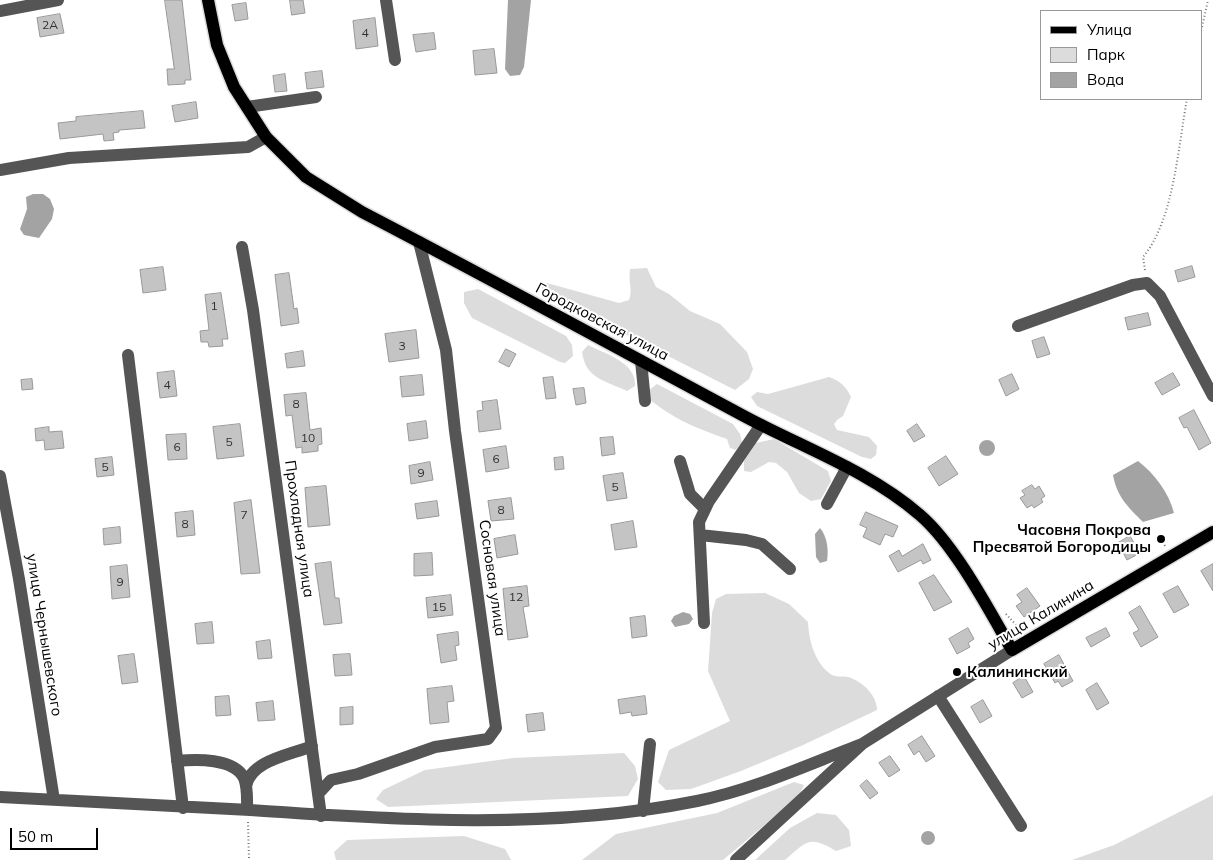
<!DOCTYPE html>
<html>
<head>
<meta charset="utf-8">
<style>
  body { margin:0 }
  #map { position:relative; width:1213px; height:860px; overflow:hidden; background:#fff; font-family:Mulish,sans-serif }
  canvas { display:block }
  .legend { position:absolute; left:1040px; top:10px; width:162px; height:90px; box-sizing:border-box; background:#fff; border:1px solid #999; margin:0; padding:6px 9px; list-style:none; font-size:15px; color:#000 }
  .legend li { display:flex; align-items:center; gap:10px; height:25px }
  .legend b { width:25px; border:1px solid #999 }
  .scale { position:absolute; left:10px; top:828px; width:88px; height:22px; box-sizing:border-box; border:2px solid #000; border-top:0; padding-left:6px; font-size:15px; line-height:18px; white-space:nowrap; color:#000; -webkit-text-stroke:4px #fff; paint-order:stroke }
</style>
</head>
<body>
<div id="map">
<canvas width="1213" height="860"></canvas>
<ul class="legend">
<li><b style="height:6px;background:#000"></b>Улица</li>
<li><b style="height:14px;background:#dcdcdc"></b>Парк</li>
<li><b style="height:14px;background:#a3a3a3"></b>Вода</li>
</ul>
<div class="scale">50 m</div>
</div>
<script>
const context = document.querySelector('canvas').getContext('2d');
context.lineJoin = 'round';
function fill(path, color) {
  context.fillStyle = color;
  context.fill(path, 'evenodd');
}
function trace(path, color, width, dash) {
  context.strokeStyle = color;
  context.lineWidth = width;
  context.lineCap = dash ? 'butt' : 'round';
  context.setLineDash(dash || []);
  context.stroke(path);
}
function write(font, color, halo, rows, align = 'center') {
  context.font = font + ' Mulish,sans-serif';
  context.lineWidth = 4;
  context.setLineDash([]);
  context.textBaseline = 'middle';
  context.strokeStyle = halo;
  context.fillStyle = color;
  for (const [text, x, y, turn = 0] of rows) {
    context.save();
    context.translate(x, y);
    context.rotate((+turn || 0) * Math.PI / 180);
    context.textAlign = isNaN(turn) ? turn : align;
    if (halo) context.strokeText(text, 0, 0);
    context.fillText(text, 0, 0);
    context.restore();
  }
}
const green = new Path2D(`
  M 647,268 L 656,287 L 669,294 L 690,311 L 720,324 L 747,352 L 753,369 L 749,379 L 735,390 L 544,293 L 541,285 L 547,283 L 619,303 L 629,300 C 633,290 628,282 630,269 Z
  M 478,289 L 566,336 L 572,345 L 573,356 L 565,363 L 560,362 L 472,318 L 464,303 L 464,292 Z
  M 588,345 C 606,354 637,363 635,386 L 627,391 C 604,380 586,379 582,352 Z
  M 829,377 C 840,381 846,386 851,397 L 843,416 L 837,420 L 834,424 L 837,430 L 869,437 L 877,446 L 876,455 L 871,459 L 862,457 L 757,406 L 751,397 L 757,392 L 768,394 Z
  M 657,384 L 733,424 L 740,434 L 742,443 L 736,450 L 730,448 L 727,439 C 696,428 675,420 649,399 L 649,390 Z
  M 774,439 L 828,471 L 831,481 L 821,499 L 811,501 L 799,493 L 787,472 L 776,463 L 769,462 L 751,472 L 744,471 L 744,461 L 756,443 Z
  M 765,593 L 789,604 L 808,622 C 809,641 815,664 832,675 C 836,677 843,676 848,677 C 862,681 877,695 877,710 L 801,746 L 741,771 L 691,789 L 666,790 L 658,782 L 669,750 L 730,721 L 708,671 L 712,613 L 716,599 L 726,594 Z
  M 624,753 L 635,766 L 638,779 L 628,796 L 388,807 L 376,799 L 383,790 L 425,770 L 513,758 Z
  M 794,782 L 804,785 L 799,796 L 723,860 L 582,860 L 616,834 L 717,813 Z
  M 1213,795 L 1213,860 L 1072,860 L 1114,845 Z
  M 817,813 L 836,815 L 849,830 L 851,846 L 836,851 C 809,835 807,841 785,860 L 755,860 L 790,828 Z
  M 464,836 L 505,849 L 511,860 L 336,860 L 334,852 L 347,840 Z`);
const water = new Path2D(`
  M 508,0 L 531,0 L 524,67 L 520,75 L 510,76 L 505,69 Z
  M 33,194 L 43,194 L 50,199 L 54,209 L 52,219 L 39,238 L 24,235 L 20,229 L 27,209 L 26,197 Z
  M979 448a8 8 0 1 1 16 0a8 8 0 1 1-16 0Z
  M 1138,461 C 1155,474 1169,493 1174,513 L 1143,522 C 1128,507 1117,497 1113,475 Z
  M 820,528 C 827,536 829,550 827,561 L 820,563 L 816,557 L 815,534 Z
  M 683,612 L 690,614 L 693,619 L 689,624 L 675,627 L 671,621 L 674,616 Z
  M921 838a7 7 0 1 1 14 0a7 7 0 1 1-14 0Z`);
const building = new Path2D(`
  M 165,0 L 182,0 L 191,80 L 185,80 L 185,84 L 168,85 L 167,69 L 174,69 Z
  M 290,0 L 303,0 L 305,13 L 292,15 Z
  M 246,3 L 248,19 L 235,21 L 232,5 Z
  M 60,14 L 64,33 L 40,37 L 37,18 Z
  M 375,18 L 378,46 L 356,49 L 353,21 Z
  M 434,33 L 436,49 L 416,52 L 413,35 Z
  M 494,49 L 497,73 L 475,75 L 473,51 Z
  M 322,71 L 324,87 L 307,89 L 305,73 Z
  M 285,74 L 287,91 L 275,92 L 273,76 Z
  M 196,102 L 198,118 L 175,122 L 172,106 Z
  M 143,111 L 145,128 L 119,130 L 119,132 L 113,133 L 114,140 L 104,141 L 103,134 L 60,139 L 58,123 L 76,121 L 76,117 Z
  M 1192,266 L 1195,277 L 1178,282 L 1175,271 Z
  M 163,267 L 166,290 L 143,293 L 140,270 Z
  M 289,273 L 294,309 L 297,308 L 299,323 L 281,326 L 275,275 Z
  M 221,293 L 228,339 L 222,339 L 223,346 L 209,347 L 208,342 L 201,342 L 200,331 L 209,330 L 205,295 Z
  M 1148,313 L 1151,325 L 1128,330 L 1125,318 Z
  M 416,330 L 419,358 L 389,362 L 385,334 Z
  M 1044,337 L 1050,354 L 1037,358 L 1032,341 Z
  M 506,349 L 516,354 L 509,367 L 499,362 Z
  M 303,351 L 305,366 L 287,368 L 285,354 Z
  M 174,371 L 177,396 L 160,398 L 157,373 Z
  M 1173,373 L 1180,385 L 1162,395 L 1155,383 Z
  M 1012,374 L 1019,389 L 1006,396 L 999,380 Z
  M 422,375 L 424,395 L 402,397 L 400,377 Z
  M 553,377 L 556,398 L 546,399 L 543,378 Z
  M 32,379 L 33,389 L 22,390 L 21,380 Z
  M 584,388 L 586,403 L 576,405 L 573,389 Z
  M 306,393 L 310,430 L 321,428 L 322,444 L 318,445 L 318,451 L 302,453 L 302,447 L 296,448 L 292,415 L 286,416 L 284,395 Z
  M 497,400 L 501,429 L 479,432 L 477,411 L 483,410 L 482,402 Z
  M 1194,410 L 1211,443 L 1199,450 L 1187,427 L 1184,428 L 1179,418 Z
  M 426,421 L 428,438 L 409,441 L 407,424 Z
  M 240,424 L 244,456 L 217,459 L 213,427 Z
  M 917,424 L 925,436 L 914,442 L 907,431 Z
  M 49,427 L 49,432 L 62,431 L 64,448 L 45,450 L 44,440 L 36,441 L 35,429 Z
  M 186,434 L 187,459 L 168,460 L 166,435 Z
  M 613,437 L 615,454 L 602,456 L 600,438 Z
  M 506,446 L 509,468 L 486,472 L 483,450 Z
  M 946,456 L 958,474 L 939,486 L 928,468 Z
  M 112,457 L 114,475 L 97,477 L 95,459 Z
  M 563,457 L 564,469 L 555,470 L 554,458 Z
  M 430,462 L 433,480 L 411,484 L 409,466 Z
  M 623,473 L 627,498 L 607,501 L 603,476 Z
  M 1032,485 L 1035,489 L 1039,486 L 1045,496 L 1041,499 L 1043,502 L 1034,508 L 1032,505 L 1027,508 L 1020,498 L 1025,495 L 1022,491 Z
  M 326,486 L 330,525 L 308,527 L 305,488 Z
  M 511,498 L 514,519 L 491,521 L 488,501 Z
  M 251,500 L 260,573 L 241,574 L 234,503 Z
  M 437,501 L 439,516 L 417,519 L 415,504 Z
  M 193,511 L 195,535 L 177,537 L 175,513 Z
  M 866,512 L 898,526 L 893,537 L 885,534 L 880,545 L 863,537 L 867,528 L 860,525 Z
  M 633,521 L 637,547 L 615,550 L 611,525 Z
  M 120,527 L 121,543 L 104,545 L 103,529 Z
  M 515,535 L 518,554 L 497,558 L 494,539 Z
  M 1130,536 L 1140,553 L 1127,560 L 1118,543 Z
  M 923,544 L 931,560 L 923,564 L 921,560 L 898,572 L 889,556 L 899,550 L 902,556 Z
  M 432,553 L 433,575 L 414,576 L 414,554 Z
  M 331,562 L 335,598 L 339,598 L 342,623 L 324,625 L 315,564 Z
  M 1213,564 L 1213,591 L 1201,571 Z
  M 127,565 L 130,597 L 112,599 L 110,567 Z
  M 934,575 L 952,602 L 934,611 L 919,583 Z
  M 527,586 L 529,606 L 523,607 L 528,637 L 508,640 L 503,589 Z
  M 1178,586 L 1189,605 L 1174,613 L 1163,594 Z
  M 1027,588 L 1040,606 L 1024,617 L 1016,606 L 1022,602 L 1017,595 Z
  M 451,595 L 453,615 L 428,618 L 426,598 Z
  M 1140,606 L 1158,637 L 1141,647 L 1133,633 L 1139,630 L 1129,613 Z
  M 645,616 L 647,636 L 632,638 L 630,618 Z
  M 212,622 L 214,643 L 197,644 L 195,624 Z
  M 968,628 L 974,639 L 968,643 L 970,647 L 957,654 L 949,639 Z
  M 1106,628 L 1110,636 L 1091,647 L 1086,638 Z
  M 458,632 L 459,645 L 455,646 L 457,660 L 441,663 L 437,635 Z
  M 270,640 L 272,658 L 258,659 L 256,642 Z
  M 134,654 L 138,682 L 122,684 L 118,656 Z
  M 350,654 L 352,675 L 335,676 L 333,655 Z
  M 1059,655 L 1073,681 L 1062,687 L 1058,681 L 1055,683 L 1044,664 Z
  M 1024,676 L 1033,692 L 1022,698 L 1013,683 Z
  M 1097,683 L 1109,703 L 1097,710 L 1086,690 Z
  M 452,686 L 454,701 L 447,702 L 449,722 L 430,724 L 427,689 Z
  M 229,696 L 231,715 L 216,716 L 215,697 Z
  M 645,696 L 647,714 L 632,716 L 631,712 L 620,714 L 618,700 Z
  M 983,700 L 992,716 L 980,723 L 971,707 Z
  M 273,701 L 275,720 L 258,721 L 256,703 Z
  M 353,707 L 353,724 L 340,725 L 340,708 Z
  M 543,713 L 545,730 L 528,732 L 526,715 Z
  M 922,736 L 935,756 L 926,762 L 919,751 L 914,755 L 908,745 Z
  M 890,756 L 900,770 L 889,777 L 879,763 Z
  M 867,780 L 878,793 L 870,799 L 860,786 Z`);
const path = new Path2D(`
  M 1202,27 L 1208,0
  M 1145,270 L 1143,257 C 1174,220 1178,147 1187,99
  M 1161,539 L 1165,546
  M 1006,614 L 1017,626 L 1026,628
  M 248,822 L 249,860`);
const minor = new Path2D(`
  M 386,0 L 395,60
  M 0,11 L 58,0
  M 247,107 L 316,97
  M 0,170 L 69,158 L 248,147 L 266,137
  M 242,247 L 253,310 L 321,816
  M 1018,326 L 1133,285 L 1147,283 L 1160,296 L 1213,396
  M 128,355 L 183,808
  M 641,361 L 645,401
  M 680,461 L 690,494 L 705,509
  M 0,476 L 19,579 L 54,800
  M 827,504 L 847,467
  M 700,535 L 746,540 L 762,544 L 790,569
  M 704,623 L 699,522 L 709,501 L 761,425
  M 938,696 L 1021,826
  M 177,761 C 196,759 234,758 244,778 C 248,788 247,800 247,810
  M 246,786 C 251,760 291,755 312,746
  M 318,794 L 331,780 L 358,774 L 435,747 L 488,739 L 496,728 L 455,431 L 446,350 L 419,242
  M 0,797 C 83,802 167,805 250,810 C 394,820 554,830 697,801 C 753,790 809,764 862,744
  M 643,811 L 650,744
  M 736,860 L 862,744 L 1012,650`);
const major = new Path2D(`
  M 208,0 L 217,45 L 234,87 L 266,137 L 306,177 L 362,212 C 489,278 615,347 742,415 C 801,447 868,470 920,515 C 955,545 989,610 1012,650 L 1213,532`);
const markers = [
  [1161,539,5,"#000"],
  [957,672,5,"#000"]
];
const numberNames = [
  ["2А",50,25],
  ["4",365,33],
  ["1",214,306],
  ["3",402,346],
  ["4",167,385],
  ["8",296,404],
  ["10",308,438],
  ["5",229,442],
  ["6",177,447],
  ["6",496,459],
  ["5",105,467],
  ["9",421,473],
  ["5",615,487],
  ["8",501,510],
  ["7",244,515],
  ["8",185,524],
  ["9",120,582],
  ["12",516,597],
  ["15",439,607]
];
const streetNames = [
  ["Городковская улица",602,322,28],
  ["Прохладная улица",299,529,82],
  ["Сосновая улица",492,578,82],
  ["улица Калинина",1041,615,-31],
  ["улица Чернышевского",44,635,81]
];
const poiNames = [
  ["Часовня Покрова",1151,530],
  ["Пресвятой Богородицы",1151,547],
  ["Калининский",967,672,"left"]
];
fill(green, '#dcdcdc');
fill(water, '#a3a3a3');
fill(building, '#c4c4c4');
trace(building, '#999', 1);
trace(major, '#dbdbdb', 15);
trace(path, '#777', 2, [1, 2.5]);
trace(minor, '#555', 12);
trace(major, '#000', 12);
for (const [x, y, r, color] of markers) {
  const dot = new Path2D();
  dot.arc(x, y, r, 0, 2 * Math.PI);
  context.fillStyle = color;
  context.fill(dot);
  trace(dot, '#fff', 2);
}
write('12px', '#313131', null, numberNames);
write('15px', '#000', '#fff', streetNames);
write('bold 15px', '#000', '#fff', poiNames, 'right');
</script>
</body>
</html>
